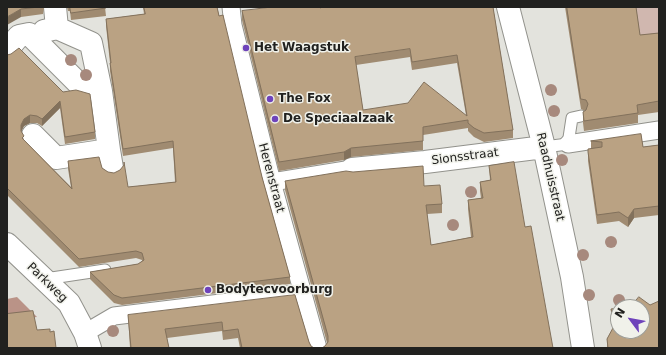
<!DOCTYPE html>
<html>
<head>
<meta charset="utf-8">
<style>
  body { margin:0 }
  #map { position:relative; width:666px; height:355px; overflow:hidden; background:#e3e3dd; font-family:"DejaVu Sans",sans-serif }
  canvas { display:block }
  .frame { position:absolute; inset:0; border:8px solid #21211f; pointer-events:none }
  .north { position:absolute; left:610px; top:299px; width:40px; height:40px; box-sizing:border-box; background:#f0f1ea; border:1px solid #9d9e99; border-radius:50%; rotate:302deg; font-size:11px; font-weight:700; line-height:16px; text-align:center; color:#21211f }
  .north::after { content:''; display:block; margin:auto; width:14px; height:18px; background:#6e43bb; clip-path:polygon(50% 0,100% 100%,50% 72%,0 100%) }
</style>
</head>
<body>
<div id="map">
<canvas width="666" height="355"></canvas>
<div class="frame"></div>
<div class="north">N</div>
</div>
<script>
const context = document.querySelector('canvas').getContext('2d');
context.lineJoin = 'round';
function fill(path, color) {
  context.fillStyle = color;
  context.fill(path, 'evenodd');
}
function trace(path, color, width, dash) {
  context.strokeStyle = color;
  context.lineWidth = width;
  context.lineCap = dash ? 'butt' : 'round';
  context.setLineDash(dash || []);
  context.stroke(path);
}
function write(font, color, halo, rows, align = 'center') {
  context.font = font + ' "DejaVu Sans",sans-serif';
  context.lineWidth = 3;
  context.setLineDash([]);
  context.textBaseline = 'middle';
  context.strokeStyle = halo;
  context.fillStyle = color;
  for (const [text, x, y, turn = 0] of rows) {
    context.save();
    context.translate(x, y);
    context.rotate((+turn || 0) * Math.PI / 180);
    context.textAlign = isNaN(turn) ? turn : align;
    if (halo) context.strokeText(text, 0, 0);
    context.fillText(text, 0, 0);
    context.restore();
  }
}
const green = new Path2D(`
  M 635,7 L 659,7 L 659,42 L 638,45 Z`);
const forest = new Path2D(`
  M 17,297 L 37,317 L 7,320 L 7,299 Z`);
const service = new Path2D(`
  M 544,147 L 568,144 L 572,118 L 581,116
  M 45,279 L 105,270`);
const pedestrian = new Path2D(`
  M 231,7 L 233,25 L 272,182 L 318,348
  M 568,144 L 659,130
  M 272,182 L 352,169
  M 85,333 L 114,316 L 303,293`);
const minor = new Path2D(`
  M 508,7 L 544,147 L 572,277 L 583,348
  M 44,31 L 57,28 L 55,7
  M 7,50 L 19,36 L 29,34 L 82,87 L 101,91
  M 33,135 L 56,158 L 109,150 L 101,91 L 91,43 L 57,28
  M 109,150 L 112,168
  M 352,169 L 425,162 L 544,147`);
const tertiary = new Path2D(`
  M 7,244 L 69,303 L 85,333 L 90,348`);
const trees = [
  [71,60],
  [86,75],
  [551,90],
  [554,111],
  [562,160],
  [471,192],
  [453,225],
  [611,242],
  [583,255],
  [589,295],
  [619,300],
  [113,331]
];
const wall = new Path2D(`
  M 7,7 L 44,7 L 43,14 L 21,17 Z
  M 67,7 L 105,7 L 106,16 L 71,20 L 70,11 L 68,11 Z
  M 143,7 L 217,7 L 262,177 L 290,277 L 290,284 L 122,305 L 114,303 L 90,279 L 90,272 L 138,264 L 142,261 L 142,260 L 136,258 L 79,267 L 7,195 L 7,55 L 95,132 L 95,139 L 65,144 L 60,108 L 42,126 L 37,123 L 30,123 L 24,126 L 21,131 L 24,140 L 71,187 L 68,169 L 68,161 L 102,168 L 128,187 L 175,182 L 173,148 L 123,156 L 110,71 L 110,63 L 106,26 L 106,19 L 144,14 Z
  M 493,7 L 513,130 L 513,138 L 484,142 L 474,137 L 468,131 L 468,128 L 423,135 L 423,150 L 351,157 L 344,160 L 279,171 L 242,20 L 242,11 L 320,8 ZM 410,57 L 412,70 L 457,63 L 466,115 L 363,110 L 356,65 Z
  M 565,7 L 636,7 L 640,35 L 659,33 L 659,112 L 638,115 L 638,123 L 584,131 L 583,123 L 583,112 L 585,111 L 581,109 Z
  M 641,134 L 643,147 L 659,145 L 659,215 L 634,218 L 628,227 L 619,221 L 597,224 L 588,161 L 588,152 L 591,149 L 591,141 Z
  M 489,166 L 525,227 L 325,346 L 327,343 L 285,190 L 285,181 L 424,186 L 442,204 L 442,213 L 427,214 L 431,245 L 471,237 L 468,209 L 468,200 L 481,198 L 480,191 L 480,182 L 490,180 Z
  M 295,295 L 309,342 L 311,346 L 314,348 L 240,348 L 238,338 L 223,340 L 222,331 L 167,338 L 169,348 L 130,348 L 128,315 Z
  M 611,309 L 659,348 L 607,348 L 607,339 L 613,328 L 611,319 Z`);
const shadedWall = new Path2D(`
  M 21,9 L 21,17 L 7,25 L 7,17 Z
  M 60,101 L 60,108 L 42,126 L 42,119 Z
  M 30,115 L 30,123 L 24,126 L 21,132 L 21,125 L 24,119 Z
  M 351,148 L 351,157 L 344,160 L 344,152 Z
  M 634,209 L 634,218 L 628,227 L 628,218 Z`);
const building = new Path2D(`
  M 7,7 L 39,7 L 21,9 L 7,17 Z
  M 70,7 L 105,7 L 106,8 L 71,13 Z
  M 144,7 L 217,7 L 219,16 L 223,15 L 262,177 L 290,277 L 122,298 L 114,295 L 90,272 L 138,264 L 144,260 L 142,253 L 136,251 L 79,259 L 7,188 L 7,55 L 11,54 L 19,48 L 63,92 L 76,90 L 90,94 L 95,132 L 65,137 L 60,101 L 42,119 L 37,116 L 30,115 L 24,119 L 21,125 L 21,131 L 24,136 L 22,138 L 72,189 L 68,161 L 99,157 L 102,168 L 108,172 L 114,173 L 120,170 L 124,165 L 124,162 L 128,187 L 176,182 L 173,141 L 123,149 L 110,63 L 111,63 L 106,19 L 145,14 Z
  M 272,7 L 320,7 L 320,8 L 323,7 L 493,7 L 513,130 L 484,133 L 474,128 L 468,123 L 468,120 L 423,127 L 423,141 L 351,148 L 344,152 L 279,162 L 242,11 ZM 410,49 L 412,62 L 457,55 L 467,116 L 424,82 L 408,103 L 363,110 L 355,57 Z
  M 567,7 L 636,7 L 640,35 L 659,33 L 659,101 L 637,105 L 638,113 L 584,121 L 583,112 L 586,110 L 588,104 L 586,100 L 581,99 Z
  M 641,134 L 643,147 L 659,145 L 659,206 L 634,209 L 628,218 L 619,212 L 597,215 L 588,152 L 588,149 L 602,147 L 602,142 L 591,141 Z
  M 514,162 L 525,227 L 531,226 L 553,348 L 322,348 L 325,346 L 328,342 L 328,336 L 285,181 L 346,171 L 353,172 L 423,166 L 424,186 L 440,185 L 442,204 L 426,205 L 431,245 L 473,237 L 468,200 L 483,198 L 480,182 L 491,180 L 489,166 Z
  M 295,295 L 309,342 L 311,346 L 314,348 L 242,348 L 238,329 L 223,331 L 222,322 L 165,329 L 169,348 L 131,348 L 128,315 Z
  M 639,297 L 650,305 L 659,301 L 659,348 L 608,348 L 607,339 L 614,326 L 611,309 L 618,308 L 618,331 L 642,331 L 642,307 L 622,307 L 632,305 Z
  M 33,311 L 37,330 L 50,329 L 50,332 L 54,331 L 56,348 L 7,348 L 7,314 Z`);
const markers = [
  [246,48,4,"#6e43bb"],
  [270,99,4,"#6e43bb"],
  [275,119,4,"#6e43bb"],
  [208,290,4,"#6e43bb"]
];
const poiNames = [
  ["Het Waagstuk",254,48],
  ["The Fox",278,99],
  ["De Speciaalzaak",283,119],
  ["Bodytecvoorburg",216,290]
];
const streetNames = [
  ["Sionsstraat",465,157,-7],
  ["Raadhuisstraat",550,177,77],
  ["Herenstraat",271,178,75],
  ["Parkweg",47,283,44]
];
fill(green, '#d0b7af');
fill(forest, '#ba9387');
trace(service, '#92928c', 13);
trace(pedestrian, '#92928c', 19);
trace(minor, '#92928c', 24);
trace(tertiary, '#92928c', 24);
trace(service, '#fff', 11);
trace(pedestrian, '#fff', 17);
trace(minor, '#fff', 22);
trace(tertiary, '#fff', 22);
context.fillStyle = '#a7897d';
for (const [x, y] of trees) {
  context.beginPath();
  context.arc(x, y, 6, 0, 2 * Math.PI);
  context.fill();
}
fill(wall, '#a08b71');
fill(shadedWall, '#82715c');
fill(building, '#baa283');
trace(building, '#82715c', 1);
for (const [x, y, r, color] of markers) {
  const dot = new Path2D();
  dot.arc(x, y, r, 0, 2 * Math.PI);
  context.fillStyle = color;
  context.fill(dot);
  trace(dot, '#f0f1ea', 1.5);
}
write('bold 12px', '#21211f', '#f0f1ea', poiNames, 'left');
write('12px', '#21211f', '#f0f1ea', streetNames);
</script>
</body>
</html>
